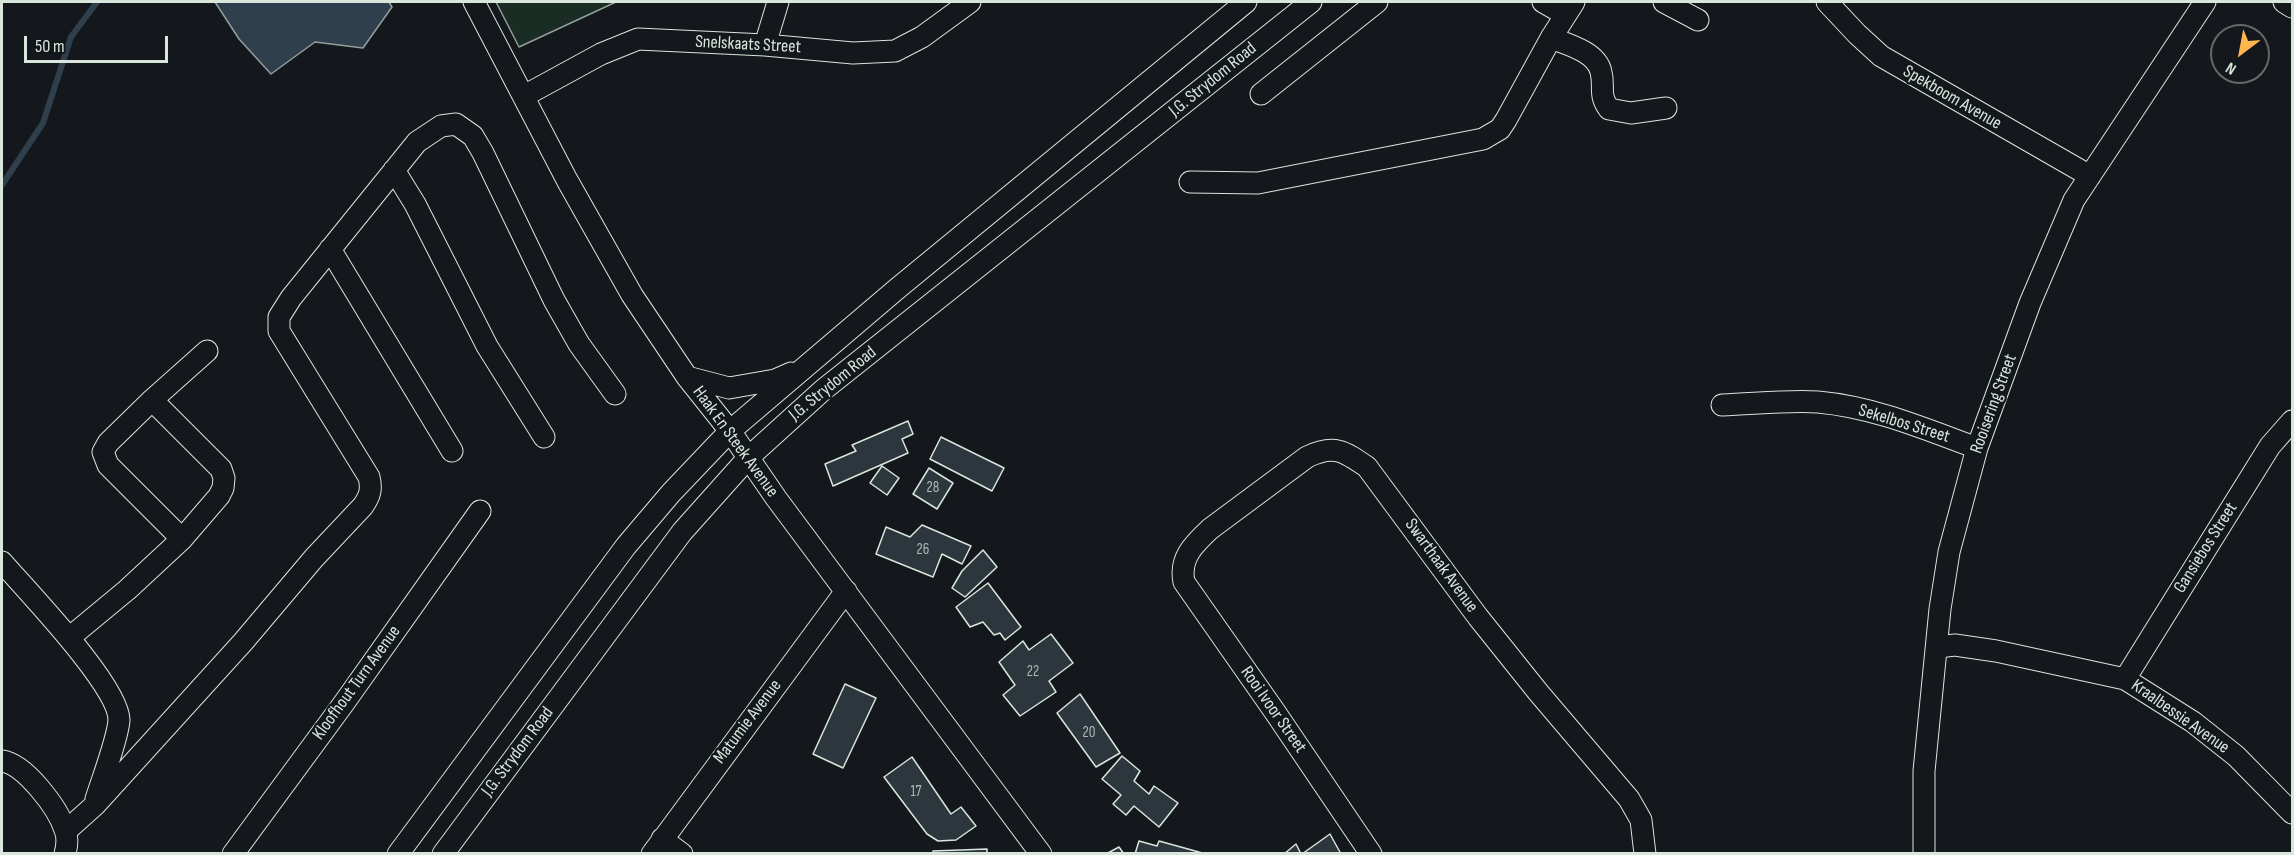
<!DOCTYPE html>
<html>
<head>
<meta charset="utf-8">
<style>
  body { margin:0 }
  #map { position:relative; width:2294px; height:855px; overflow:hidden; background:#14181c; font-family:"Sofia Sans Condensed",sans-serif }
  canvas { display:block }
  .frame { position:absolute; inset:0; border:3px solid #d8e6dc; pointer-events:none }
  .north { position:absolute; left:2210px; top:24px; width:60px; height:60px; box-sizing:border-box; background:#14181c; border:2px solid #626a69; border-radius:50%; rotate:212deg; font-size:16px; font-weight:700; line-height:24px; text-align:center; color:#d8e6dc }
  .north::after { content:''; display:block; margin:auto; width:21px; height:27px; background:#ffb74d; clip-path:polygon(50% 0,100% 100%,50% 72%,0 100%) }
  .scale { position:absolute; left:24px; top:36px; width:144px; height:27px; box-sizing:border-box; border:3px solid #d8e6dc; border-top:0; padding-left:8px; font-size:18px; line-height:21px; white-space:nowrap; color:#d8e6dc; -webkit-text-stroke:4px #14181c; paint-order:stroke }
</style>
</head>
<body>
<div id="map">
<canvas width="2294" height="855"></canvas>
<div class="frame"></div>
<div class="north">N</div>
<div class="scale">50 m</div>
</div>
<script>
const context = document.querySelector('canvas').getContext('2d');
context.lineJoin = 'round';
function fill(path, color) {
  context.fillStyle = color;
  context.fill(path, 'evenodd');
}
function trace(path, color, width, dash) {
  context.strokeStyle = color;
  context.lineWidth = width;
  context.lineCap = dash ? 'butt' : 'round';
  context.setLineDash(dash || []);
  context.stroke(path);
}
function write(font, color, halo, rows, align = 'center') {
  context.font = font + ' "Sofia Sans Condensed",sans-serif';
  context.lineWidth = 4.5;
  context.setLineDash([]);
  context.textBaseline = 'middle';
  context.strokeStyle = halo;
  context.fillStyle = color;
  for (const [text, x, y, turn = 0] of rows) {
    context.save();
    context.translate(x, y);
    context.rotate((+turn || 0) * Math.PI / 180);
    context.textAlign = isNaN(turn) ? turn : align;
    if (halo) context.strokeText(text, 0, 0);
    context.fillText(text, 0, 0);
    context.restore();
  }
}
const green = new Path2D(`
  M 496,2 L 616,2 L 519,47 Z`);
const water = new Path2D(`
  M 215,2 L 389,2 L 392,7 L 363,48 L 315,42 L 271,74 L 239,39 Z`);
const stream = new Path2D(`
  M 2,185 L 43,123 L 71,37 L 97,2`);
const building = new Path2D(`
  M 908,421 L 913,434 L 902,439 L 908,453 L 833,486 L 825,464 L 856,451 L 852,445 Z
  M 941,437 L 1004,468 L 992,491 L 930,459 Z
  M 882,466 L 899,478 L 887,495 L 870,483 Z
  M 929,468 L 953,483 L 937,509 L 913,494 Z
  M 922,525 L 971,546 L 962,564 L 942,554 L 933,577 L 876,554 L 886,527 L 910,537 Z
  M 983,550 L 997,567 L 965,597 L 952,588 L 962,571 Z
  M 988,583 L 1021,627 L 1005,640 L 1000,633 L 994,635 L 983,622 L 970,627 L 956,607 Z
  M 1051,634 L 1073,663 L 1049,681 L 1056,692 L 1020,716 L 1003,695 L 1015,685 L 999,662 L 1023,641 L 1029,650 Z
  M 845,684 L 876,698 L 843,768 L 813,754 Z
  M 1080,694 L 1120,753 L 1096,767 L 1057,713 Z
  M 1122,756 L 1140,771 L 1134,781 L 1149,794 L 1154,786 L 1178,803 L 1159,827 L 1134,806 L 1126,815 L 1113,804 L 1121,795 L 1102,779 Z
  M 912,757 L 951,814 L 961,807 L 976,826 L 956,840 L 938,841 L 927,834 L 884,777 Z
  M 1330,834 L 1341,854 L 1302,854 Z
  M 1139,841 L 1157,846 L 1159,841 L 1206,854 L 1135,854 Z
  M 1296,844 L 1301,854 L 1284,854 Z
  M 1119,847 L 1124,854 L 1106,854 Z
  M 987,849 L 987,854 L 933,854 L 933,851 Z`);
const minor = new Path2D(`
  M 474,2 L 567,180 L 632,295 L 687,377 L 730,431 L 776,498 L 1041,854
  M 1543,2 L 1564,14
  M 1664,2 L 1698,20
  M 1827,2 L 1857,34 L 1881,56 L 2090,176
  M 2284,2 L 2292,7
  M 1551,38 C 1567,44 1597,52 1601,72 C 1605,87 1598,94 1609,109 L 1631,113 L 1666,108
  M 765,45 L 778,2
  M 1261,94 L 1377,2
  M 524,96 L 601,54 L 638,39 L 765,45 L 853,53 L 895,51 L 922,37 L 970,2
  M 394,170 L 415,204 L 487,346 L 544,437
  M 1190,182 L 1258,183 L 1483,139 L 1500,129 L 1506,120 L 1551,38 L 1574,2
  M 330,249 L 452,451
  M 687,377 L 729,388 L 775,380 L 791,373
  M 1722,405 C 1754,404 1787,400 1818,402 C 1874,407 1925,429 1977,448
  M 182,539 L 108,465 L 103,452 L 108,443 L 152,400 L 207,351
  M 2,562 C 27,591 119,686 119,720 C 118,738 102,780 96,799
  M 69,638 L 127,590 L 182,539 L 219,496 L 223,488 L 224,478 L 221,469 L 152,400
  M 1938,647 L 1955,645 L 1996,651 L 2125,679 L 2193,722 L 2236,756 L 2292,813
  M 2125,679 L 2270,446 L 2292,421
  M 2,761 C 25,764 58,808 65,830 C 68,837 67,846 65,854
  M 66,831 L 95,805 L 243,642 L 314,558 L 363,506 C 370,496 372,489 369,477 L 279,331 L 279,317 L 291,298 L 417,142 L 441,126 L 456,124 L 473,136 L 483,153 L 554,300 L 579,344 L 615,394
  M 662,839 L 682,854
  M 233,854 L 344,703 L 480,511
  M 398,854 L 626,546 L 671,493 L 730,431 L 898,288 L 1246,2
  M 443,854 L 682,532 L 749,457 L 823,390 L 1311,2
  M 652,854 L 846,591
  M 1371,854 L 1275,712 L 1184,582 C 1179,558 1194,544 1210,529 L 1307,457 C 1334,444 1344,451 1367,467 L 1478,617 L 1538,692 L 1629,799 L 1641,820 L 1645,854
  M 1924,854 L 1924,771 L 1940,609 L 1949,552 L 1977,448 L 2030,303 L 2074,200 L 2205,2`);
const numberNames = [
  ["28",933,488],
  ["26",923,550],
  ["22",1033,672],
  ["20",1089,733],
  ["17",916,792]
];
const streetNames = [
  ["Snelskaats Street",748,45,3],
  ["J.G. Strydom Road",1213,80,-39],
  ["Spekboom Avenue",1952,98,30],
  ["J.G. Strydom Road",833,384,-39],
  ["Rooisering Street",1994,404,-70],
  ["Sekelbos Street",1904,424,17],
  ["Haak En Steek Avenue",735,442,54],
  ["Gansiebos Street",2206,548,-58],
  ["Swarthaak Avenue",1441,566,54],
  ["Kloofhout Turn Avenue",357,683,-54],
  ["Rooi Ivoor Street",1273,710,55],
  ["Kraalbessie Avenue",2180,717,35],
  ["Matumie Avenue",748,722,-53],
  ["J.G. Strydom Road",518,752,-53]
];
fill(green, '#1a2d24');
trace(green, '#939e99', 1.5);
fill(water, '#2f3f4d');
trace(water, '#939e99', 1.5);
trace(stream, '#2f3f4d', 6);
fill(building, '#2c363c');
trace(building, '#d8e6dc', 1.5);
trace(minor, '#d8e6dc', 23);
trace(minor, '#14181c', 21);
write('15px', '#adbab4', null, numberNames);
write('18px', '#d8e6dc', '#14181c', streetNames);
</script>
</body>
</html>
